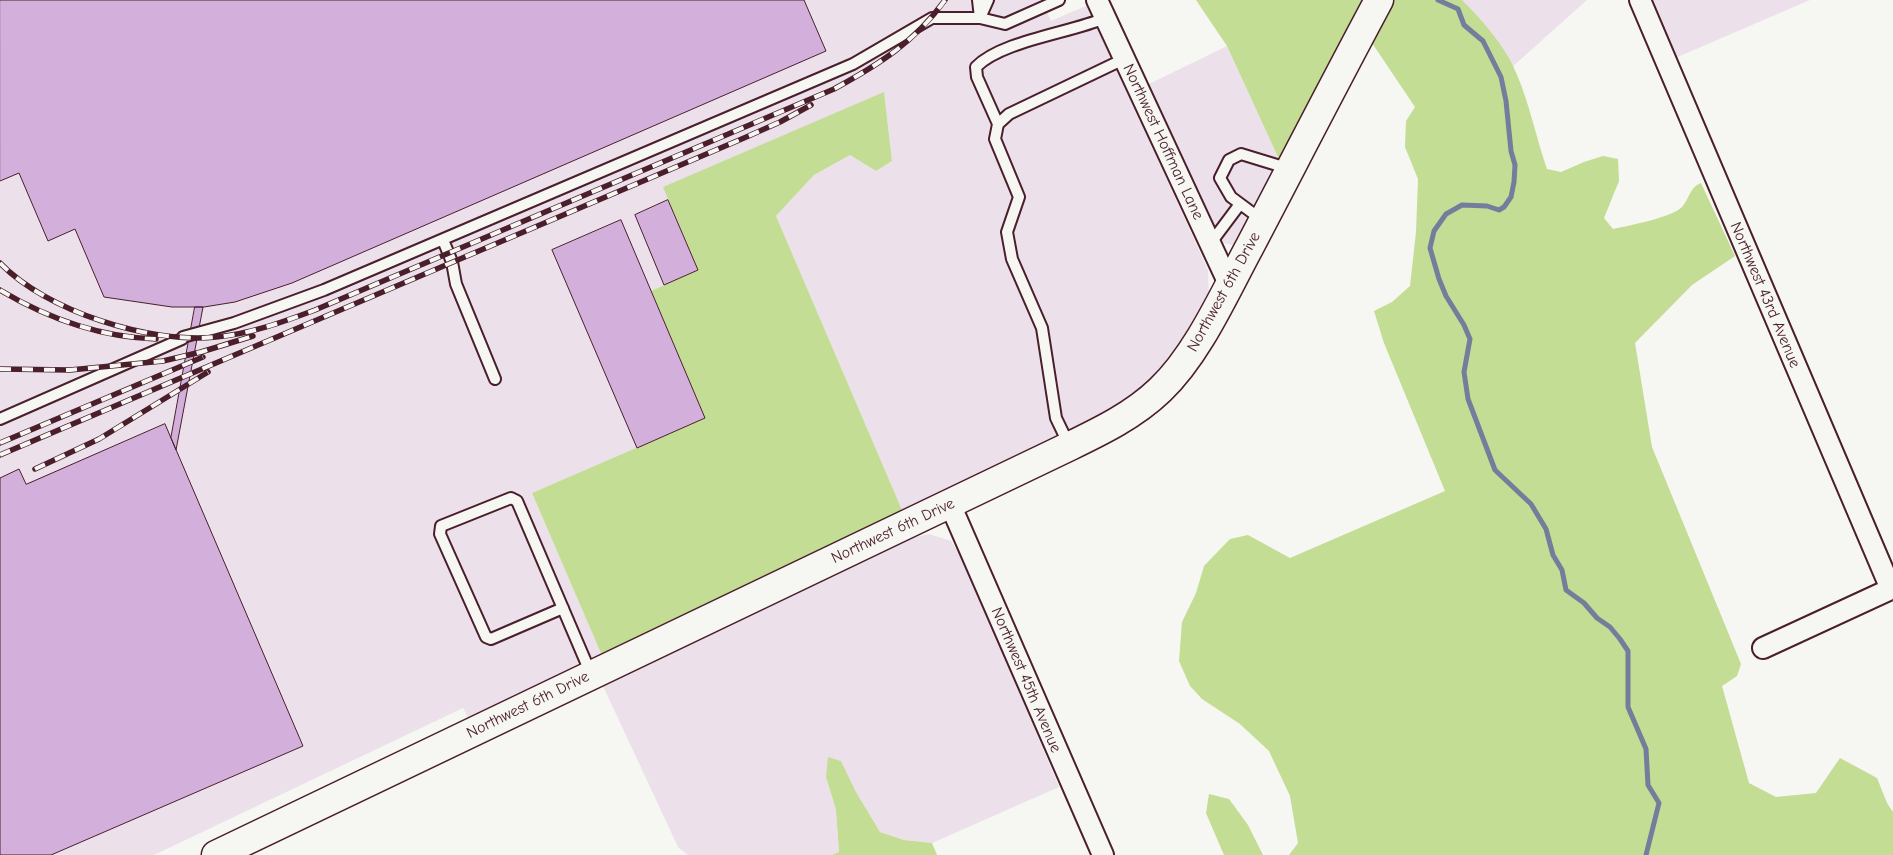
<!DOCTYPE html>
<html>
<head>
<meta charset="utf-8">
<style>
  body { margin:0 }
  canvas { display:block; background:#f6f6f2 }
</style>
</head>
<body>
<canvas width="1893" height="855"></canvas>
<script>
const context = document.querySelector('canvas').getContext('2d');
context.lineJoin = 'round';
function fill(path, color) {
  context.fillStyle = color;
  context.fill(path, 'evenodd');
}
function trace(path, color, width, dash) {
  context.strokeStyle = color;
  context.lineWidth = width;
  context.lineCap = dash ? 'butt' : 'round';
  context.setLineDash(dash || []);
  context.stroke(path);
}
function write(font, color, halo, rows, align = 'center') {
  context.font = font + ' "Comic Neue",sans-serif';
  context.lineWidth = 4;
  context.setLineDash([]);
  context.textBaseline = 'middle';
  context.strokeStyle = halo;
  context.fillStyle = color;
  for (const [text, x, y, turn = 0] of rows) {
    context.save();
    context.translate(x, y);
    context.rotate((+turn || 0) * Math.PI / 180);
    context.textAlign = isNaN(turn) ? turn : align;
    if (halo) context.strokeText(text, 0, 0);
    context.fillText(text, 0, 0);
    context.restore();
  }
}
const built = new Path2D(`
  M 0,0 L 1042,0 L 1051,21 L 1088,5 L 1208,270 L 1209,297 L 1167,368 L 1135,402 L 905,517 L 776,216 L 814,175 L 850,155 L 876,171 L 892,161 L 884,93 L 668,200 L 698,270 L 651,291 L 705,418 L 532,493 L 603,658 L 471,723 L 463,708 L 154,855 L 0,855 Z
  M 1438,0 L 1587,0 L 1501,77 Z
  M 1640,0 L 1810,0 L 1666,62 Z
  M 1227,46 L 1283,168 L 1244,235 L 1233,245 L 1223,243 L 1206,220 L 1145,86 Z
  M 929,534 L 951,541 L 964,561 L 1059,787 L 932,843 L 904,840 L 880,832 L 856,792 L 841,761 L 829,758 L 826,777 L 836,810 L 839,852 L 832,855 L 688,855 L 678,847 L 602,684 L 907,539 Z`);
const green = new Path2D(`
  M 1196,0 L 1365,0 L 1283,168 L 1227,46 Z
  M 1391,0 L 1462,0 C 1480,18 1497,37 1510,60 C 1527,92 1535,134 1547,169 L 1561,172 L 1584,162 L 1603,156 L 1618,159 L 1619,181 L 1604,218 L 1613,229 C 1628,226 1673,217 1682,207 C 1689,199 1690,187 1701,183 L 1735,256 L 1692,285 L 1635,343 L 1652,447 L 1741,664 L 1737,676 L 1722,686 L 1749,783 L 1776,797 L 1816,793 L 1840,758 L 1877,778 L 1887,803 L 1893,812 L 1893,855 L 1289,855 L 1298,843 L 1290,796 L 1269,751 L 1240,724 L 1202,699 L 1190,686 L 1179,661 L 1182,622 L 1196,593 L 1204,566 L 1230,539 L 1248,535 L 1290,558 L 1445,491 L 1384,343 L 1374,311 L 1392,302 L 1410,286 L 1416,232 L 1418,179 L 1405,147 L 1406,121 L 1415,107 L 1370,40 Z
  M 884,92 L 892,161 L 876,171 L 850,155 L 814,175 L 776,216 L 905,517 L 603,658 L 532,493 L 705,418 L 651,291 L 698,270 L 663,187 Z
  M 828,757 L 841,761 L 856,792 L 880,832 L 904,840 L 932,843 L 937,855 L 832,855 L 839,852 L 836,810 L 826,777 Z
  M 1209,794 L 1229,799 L 1248,825 L 1263,855 L 1224,855 L 1206,813 Z`);
const stream = new Path2D(`
  M 1438,0 L 1458,9 L 1464,25 L 1483,41 L 1501,77 L 1506,101 L 1511,151 L 1515,165 L 1514,182 L 1511,197 L 1504,207 L 1499,210 L 1487,206 L 1462,205 L 1446,214 L 1434,231 L 1430,248 L 1439,279 L 1446,296 L 1464,325 L 1470,339 L 1464,372 L 1468,399 L 1495,470 L 1531,504 L 1546,529 L 1553,555 L 1562,570 L 1566,590 L 1584,603 L 1597,618 L 1610,627 L 1620,639 L 1628,651 L 1628,707 L 1646,749 L 1648,785 L 1659,803 L 1646,855`);
const building = new Path2D(`
  M 0,0 L 804,0 L 826,51 L 292,283 L 235,302 L 204,307 L 172,307 L 104,297 L 75,229 L 48,241 L 19,173 L 0,181 Z
  M 668,200 L 698,270 L 664,285 L 635,215 Z
  M 621,220 L 705,418 L 637,448 L 552,250 Z
  M 195,307 L 203,307 L 176,450 L 171,438 Z
  M 165,424 L 303,746 L 51,855 L 0,855 L 0,478 L 19,469 L 26,484 Z`);
const lane = new Path2D(`
  M 988,0 L 980,18 L 1005,24 L 1059,0
  M 998,124 L 977,77 L 976,67 C 1001,41 1070,33 1105,18
  M 1262,220 L 1231,197 L 1220,178 L 1229,160 L 1241,154 L 1290,169
  M 443,240 L 452,262 L 456,284 L 495,379
  M 1210,244 L 1240,204
  M 0,419 L 182,339 L 183,337 L 234,323 L 324,290 L 853,64 L 932,18 L 980,18 L 978,0
  M 1069,445 L 1056,418 L 1042,328 L 1012,259 L 1007,232 L 1019,197 L 995,139 L 998,124 L 1009,114 L 1124,59
  M 563,608 L 491,639 L 486,637 L 440,534 L 441,526 L 511,498 L 517,501 L 591,674`);
const street = new Path2D(`
  M 1097,0 L 1229,284
  M 1640,0 L 1891,589
  M 950,504 L 1103,855
  M 1763,648 L 1893,588`);
const secondary = new Path2D(`
  M 216,855 L 1070,446 C 1101,431 1134,415 1160,390 C 1198,354 1225,292 1250,246 C 1293,164 1335,82 1379,0`);
const rail = new Path2D(`
  M 0,263 C 46,311 150,344 216,337 C 250,334 283,322 315,310 L 834,89 C 878,65 915,42 945,0
  M 0,290 C 47,318 100,337 156,339
  M 0,369 L 70,370 L 163,361 L 201,352 L 253,336
  M 0,443 L 203,357
  M 0,455 L 744,138 L 780,122 L 811,105
  M 35,469 L 99,439 L 208,372`);
const streetNames = [
  ["Northwest Hoffman Lane",1163,142,65],
  ["Northwest 6th Drive",1224,292,-61],
  ["Northwest 43rd Avenue",1765,295,67],
  ["Northwest 6th Drive",893,531,-25],
  ["Northwest 45th Avenue",1026,680,67],
  ["Northwest 6th Drive",528,705,-26]
];
fill(built, '#ece1eb');
fill(green, '#c3dd94');
trace(stream, '#727e9c', 5);
fill(building, '#d3b0db');
trace(building, '#4a1f2b', 1);
trace(lane, '#4a1f2b', 14);
trace(street, '#4a1f2b', 24);
trace(secondary, '#4a1f2b', 31);
trace(lane, '#f6f6f2', 10);
trace(street, '#f6f6f2', 20);
trace(secondary, '#f6f6f2', 28);
trace(rail, '#4a1f2b', 5.5);
trace(rail, '#f6f6f2', 4, [11]);
write('16px', '#4a1f2b', '#f6f6f2', streetNames);
</script>
</body>
</html>
